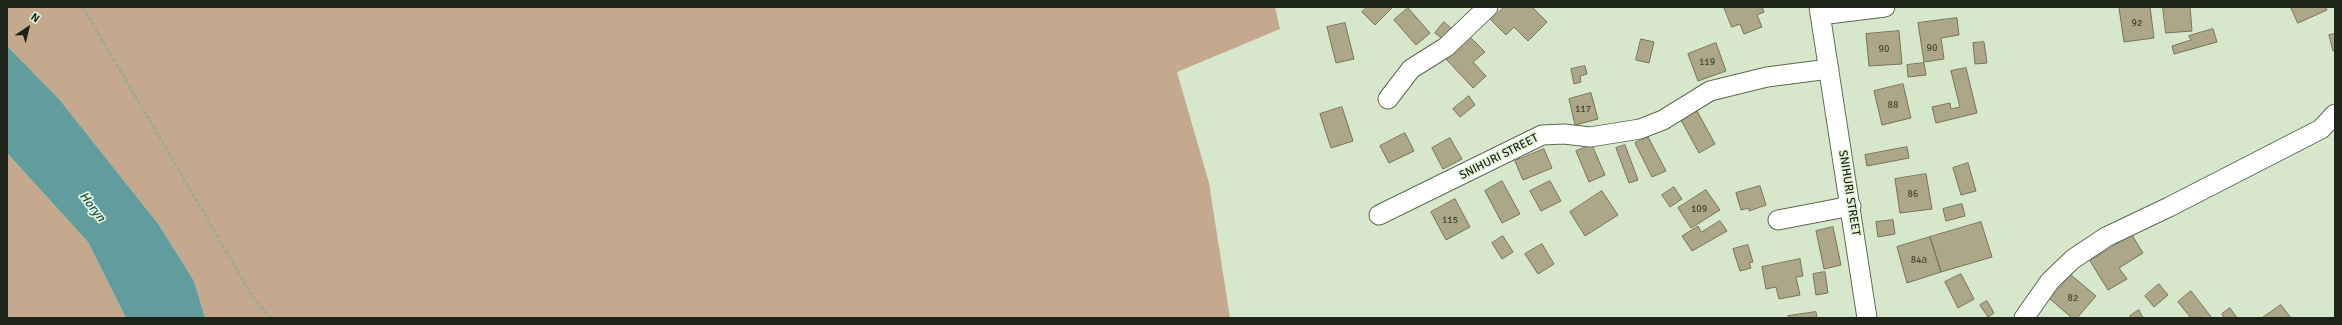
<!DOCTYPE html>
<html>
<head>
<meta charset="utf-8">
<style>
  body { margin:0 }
  #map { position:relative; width:2342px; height:325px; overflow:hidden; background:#d7e7cb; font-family:Signika,sans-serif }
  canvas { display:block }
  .frame { position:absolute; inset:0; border:8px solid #1e2419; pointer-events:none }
  .north { position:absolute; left:8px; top:8px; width:40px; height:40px; -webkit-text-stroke:3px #e4f5d8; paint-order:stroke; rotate:35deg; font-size:11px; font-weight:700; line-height:16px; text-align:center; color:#1e2419 }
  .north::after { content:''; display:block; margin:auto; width:14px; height:18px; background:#1e2419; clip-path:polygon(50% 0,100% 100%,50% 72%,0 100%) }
</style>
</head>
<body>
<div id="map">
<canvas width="2342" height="325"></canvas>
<div class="frame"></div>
<div class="north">N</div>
</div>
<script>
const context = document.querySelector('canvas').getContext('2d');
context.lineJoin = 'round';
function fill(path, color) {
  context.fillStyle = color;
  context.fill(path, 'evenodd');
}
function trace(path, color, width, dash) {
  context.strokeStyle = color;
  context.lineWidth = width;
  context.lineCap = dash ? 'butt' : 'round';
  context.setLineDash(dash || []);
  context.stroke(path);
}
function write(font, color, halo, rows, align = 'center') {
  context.font = font + ' Signika,sans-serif';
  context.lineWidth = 3.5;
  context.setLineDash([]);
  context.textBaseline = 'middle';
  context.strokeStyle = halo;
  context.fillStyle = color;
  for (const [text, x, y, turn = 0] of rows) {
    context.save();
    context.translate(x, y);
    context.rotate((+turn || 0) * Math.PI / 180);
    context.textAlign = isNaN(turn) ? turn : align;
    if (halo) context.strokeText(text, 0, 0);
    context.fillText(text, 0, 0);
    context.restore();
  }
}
const green = new Path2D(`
  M 7,7 L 1275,7 L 1280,29 L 1177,72 L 1209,183 L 1230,318 L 205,318 L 194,281 L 159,225 L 59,99 L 7,46 Z
  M 7,153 L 88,242 L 126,318 L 7,318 Z`);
const water = new Path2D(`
  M 7,46 L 59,99 L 159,225 L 194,281 L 205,318 L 126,318 L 88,242 L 7,153 Z`);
const building = new Path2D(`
  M 1367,7 L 1393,7 L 1375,25 L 1362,12 Z
  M 1504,7 L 1532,7 L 1547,22 L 1528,41 L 1514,27 L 1506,35 L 1491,20 Z
  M 1724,7 L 1762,7 L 1764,12 L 1757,15 L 1762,27 L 1744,34 L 1740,24 L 1732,27 Z
  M 2129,7 L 2150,7 L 2154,38 L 2124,42 L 2119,8 Z
  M 2163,7 L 2190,7 L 2192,31 L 2166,33 Z
  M 2291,7 L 2325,7 L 2327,10 L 2298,23 Z
  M 1408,8 L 1430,33 L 1416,45 L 1394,20 Z
  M 1957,18 L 1959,35 L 1941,38 L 1944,59 L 1924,62 L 1918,23 Z
  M 1444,22 L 1452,29 L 1443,39 L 1435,33 Z
  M 1345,23 L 1354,59 L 1336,63 L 1327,27 Z
  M 2213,29 L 2217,42 L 2174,54 L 2172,46 L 2191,40 L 2189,36 Z
  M 1899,31 L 1902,64 L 1869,66 L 1866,34 Z
  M 2335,34 L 2335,50 L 2333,51 L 2329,35 Z
  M 1470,37 L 1485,52 L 1473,62 L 1486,76 L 1473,88 L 1446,59 Z
  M 1641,39 L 1654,42 L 1649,63 L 1636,60 Z
  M 1984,42 L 1987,63 L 1975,64 L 1973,43 Z
  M 1716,43 L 1726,71 L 1698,81 L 1688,54 Z
  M 1924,63 L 1926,75 L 1908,77 L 1907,65 Z
  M 1585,66 L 1587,74 L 1580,76 L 1581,82 L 1574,84 L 1571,69 Z
  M 1966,68 L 1977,113 L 1936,123 L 1932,107 L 1950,103 L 1951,109 L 1960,107 L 1951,71 Z
  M 1903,84 L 1911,118 L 1882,125 L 1874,91 Z
  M 1591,93 L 1598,119 L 1575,125 L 1569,99 Z
  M 1469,96 L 1475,105 L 1460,117 L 1453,109 Z
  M 1342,107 L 1353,141 L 1331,148 L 1320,114 Z
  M 1697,111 L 1715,144 L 1699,153 L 1681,120 Z
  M 1405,133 L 1414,151 L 1389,163 L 1380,146 Z
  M 1648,137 L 1666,171 L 1652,177 L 1635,143 Z
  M 1450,138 L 1462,159 L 1443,169 L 1432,148 Z
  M 1592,145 L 1605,175 L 1589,182 L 1576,151 Z
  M 1625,145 L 1638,180 L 1629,183 L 1616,148 Z
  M 1907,147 L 1909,158 L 1867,166 L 1865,155 Z
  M 1544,149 L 1552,168 L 1523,180 L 1515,161 Z
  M 1968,163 L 1976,191 L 1961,195 L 1953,168 Z
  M 1926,174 L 1932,209 L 1900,213 L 1895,179 Z
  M 1502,181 L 1520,214 L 1502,223 L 1485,191 Z
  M 1550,181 L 1561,201 L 1541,211 L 1530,191 Z
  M 1760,186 L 1766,205 L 1749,211 L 1749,208 L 1741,210 L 1736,193 Z
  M 1674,187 L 1682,199 L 1670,207 L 1662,195 Z
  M 1706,190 L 1720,210 L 1691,228 L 1678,208 Z
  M 1602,191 L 1618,215 L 1585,236 L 1570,212 Z
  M 1455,199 L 1470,227 L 1446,240 L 1431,212 Z
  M 1962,204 L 1965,216 L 1946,221 L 1943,209 Z
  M 1893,220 L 1895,234 L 1878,237 L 1876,222 Z
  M 1720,221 L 1727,231 L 1692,251 L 1682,236 L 1698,226 L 1701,232 Z
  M 1981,222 L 1992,257 L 1941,272 L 1930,237 Z
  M 1833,227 L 1841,265 L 1824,269 L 1816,231 Z
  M 2132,235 L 2143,253 L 2119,268 L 2127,279 L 2108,290 L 2090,261 Z
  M 1503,236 L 1513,252 L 1502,259 L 1492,243 Z
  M 1930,237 L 1941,272 L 1907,283 L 1897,247 Z
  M 1542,244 L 1554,264 L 1538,274 L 1525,254 Z
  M 1748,245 L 1753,262 L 1749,263 L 1751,268 L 1740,271 L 1733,249 Z
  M 1800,259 L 1803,276 L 1796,277 L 1800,295 L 1779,299 L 1776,287 L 1766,289 L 1762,267 Z
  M 1825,272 L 1828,293 L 1816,295 L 1813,274 Z
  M 1961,274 L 1974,299 L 1958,308 L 1945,282 Z
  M 2071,275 L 2096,296 L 2077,318 L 2072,318 L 2050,299 Z
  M 2159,284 L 2168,295 L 2154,307 L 2145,296 Z
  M 2191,291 L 2212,318 L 2191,318 L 2178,302 Z
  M 1987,301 L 1994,313 L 1988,317 L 1980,305 Z
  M 2281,305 L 2291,318 L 2262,318 Z
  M 2230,308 L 2237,318 L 2224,318 L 2222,314 Z
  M 2139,310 L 2143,318 L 2132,318 L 2130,316 Z
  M 1816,312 L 1817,318 L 1789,318 L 1788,316 Z`);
const path = new Path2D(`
  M 83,7 L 256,302 L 271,318`);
const minor = new Path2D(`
  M 1819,7 L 1867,318
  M 1820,15 L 1885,7
  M 1388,99 L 1411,69 L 1446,47 L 1488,7
  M 1379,215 L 1542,135 L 1564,134 L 1590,137 L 1640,129 L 1663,120 L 1710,91 L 1767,77 L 1829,69
  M 1778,220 L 1851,206
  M 2024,318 L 2050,281 L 2073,259 L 2106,237 L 2169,207 L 2321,129 L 2335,114`);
const numberNames = [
  ["92",2137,23],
  ["90",1932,48],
  ["90",1884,49],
  ["119",1707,62],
  ["88",1893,105],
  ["117",1583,109],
  ["86",1913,194],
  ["109",1699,209],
  ["115",1450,220],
  ["84а",1919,260],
  ["82",2073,298]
];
const streetNames = [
  ["SNIHURI STREET",1499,157,-27],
  ["SNIHURI STREET",1849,193,81]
];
const waterNames = [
  ["Horyn",92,207,52]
];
fill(green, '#c5a98e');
fill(water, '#619c9e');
fill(building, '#ada78a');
trace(building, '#787257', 1);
trace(minor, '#5c6a51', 21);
trace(path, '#9daa93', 2.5, [4, 2]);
trace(minor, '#fff', 19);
write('10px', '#424535', null, numberNames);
write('12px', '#1e2419', '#e4f5d8', streetNames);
write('italic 13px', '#184d4f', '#e4f5d8', waterNames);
</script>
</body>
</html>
